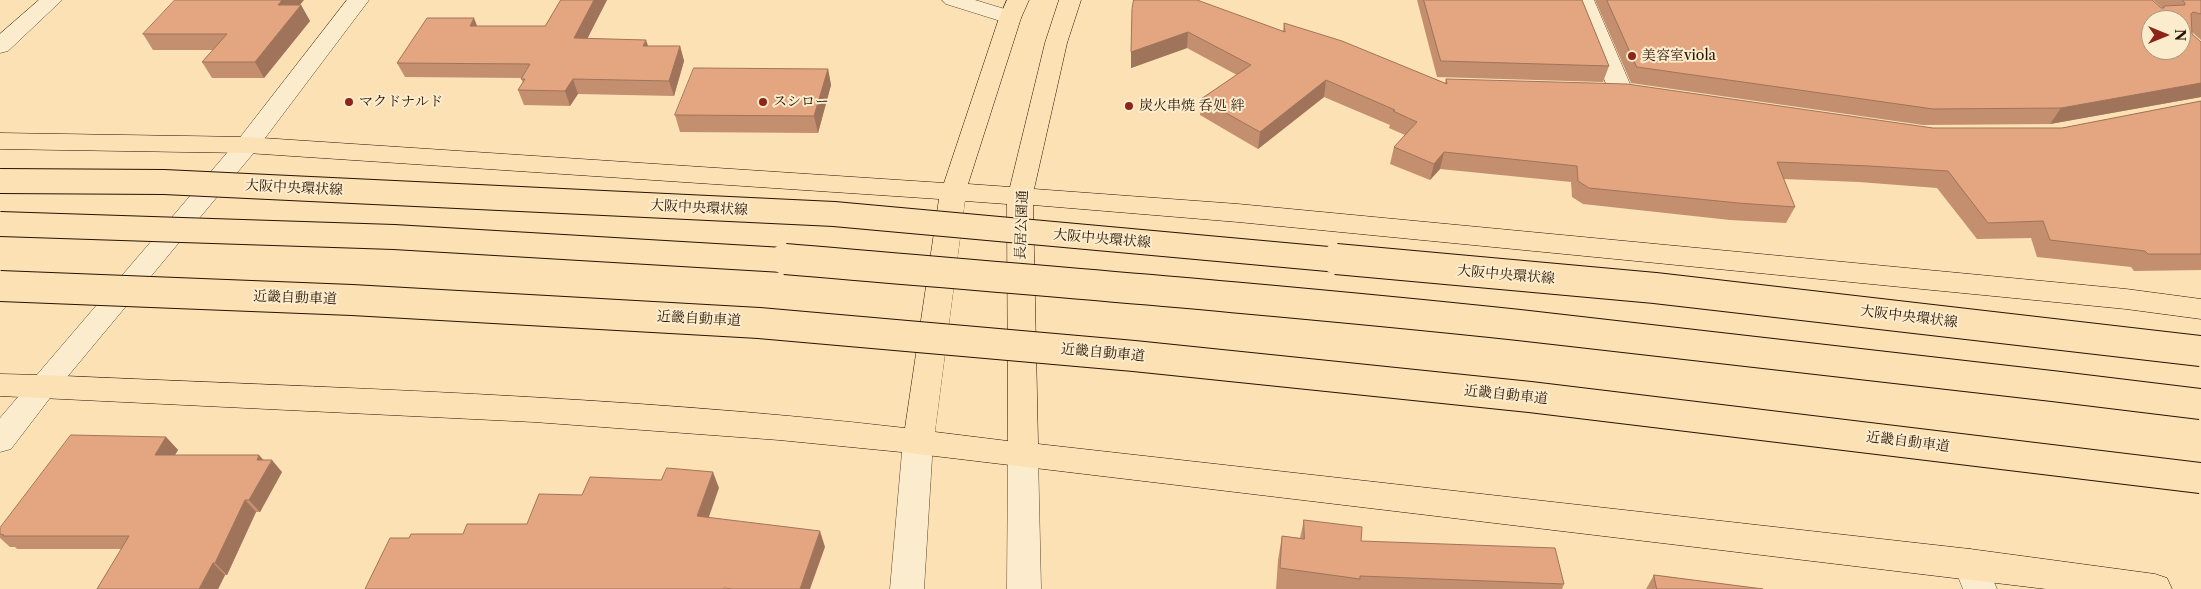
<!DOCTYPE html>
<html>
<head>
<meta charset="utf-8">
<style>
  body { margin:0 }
  #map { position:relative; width:2201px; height:589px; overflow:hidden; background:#fbe1b4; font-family:"Libre Caslon Text",serif }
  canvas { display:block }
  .north { position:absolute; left:2141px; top:10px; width:50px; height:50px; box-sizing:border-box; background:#fcecce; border:1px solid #a7957c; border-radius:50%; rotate:90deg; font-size:14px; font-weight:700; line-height:20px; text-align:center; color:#281200 }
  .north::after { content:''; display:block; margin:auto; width:18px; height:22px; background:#8f2418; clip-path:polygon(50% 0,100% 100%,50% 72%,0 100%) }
</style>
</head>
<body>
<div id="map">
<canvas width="2201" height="589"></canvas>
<div class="north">N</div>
</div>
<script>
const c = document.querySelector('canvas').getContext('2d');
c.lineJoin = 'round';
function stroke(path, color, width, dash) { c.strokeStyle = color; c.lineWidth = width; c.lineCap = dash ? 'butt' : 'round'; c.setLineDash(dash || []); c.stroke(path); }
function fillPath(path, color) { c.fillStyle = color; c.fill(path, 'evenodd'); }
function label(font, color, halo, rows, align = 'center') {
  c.font = font + ' "Libre Caslon Text","Noto Serif JP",serif'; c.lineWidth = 4; c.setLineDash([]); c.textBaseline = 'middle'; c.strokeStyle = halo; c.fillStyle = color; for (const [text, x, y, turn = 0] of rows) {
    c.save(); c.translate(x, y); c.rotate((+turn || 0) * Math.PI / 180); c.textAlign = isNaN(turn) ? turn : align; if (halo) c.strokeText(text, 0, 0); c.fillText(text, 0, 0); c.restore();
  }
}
const minor = new Path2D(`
  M39 0H62L8 51 0 53V34Z
  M347 0H369L256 150 53 394 11 449 0 452V418L238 140Z
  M942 0H975L1018 13 1021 18 1018 23 1010 24 946 4Z
  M1572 0H1594L1633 91 1629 96 1621 98 1613 96 1609 91Z
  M918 429 929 432 933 441 924 589H890L903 441 907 432Z
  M1023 442 1034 446 1038 455 1041 589H1007L1008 455 1012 446Z
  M1970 549 1982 554 1997 589H1963L1953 564 1958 554Z`);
const major = new Path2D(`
  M1007 0H1029L1021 18 968 184 1010 187 1045 43 1059 0H1081L1067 43 1034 189 1238 204 2126 289 2201 299V319L2126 309 1238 222 1033 205 1038 444 1970 549 2155 574 2167 578 2172 589H2046L901 452 779 440 534 422 0 396V374L43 375C330 388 619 395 905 428L939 199 247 153 0 149V133L247 137 944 183 999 18ZM965 201 1007 204 1008 441 935 432Z`);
const majorBridgeFar1 = new Path2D(`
  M0 181 164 182 834 214 1350 261`);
const majorBridge = new Path2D(`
  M1336 259 1655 288 2201 351`);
const highwayBridgeFar1 = new Path2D(`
  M0 224 394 237 800 261`);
const highwayBridge = new Path2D(`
  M785 259C1030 280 1275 299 1519 325 1747 350 1974 376 2201 404
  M0 286 352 300 759 323 1134 356 1530 397 2201 478`);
const wall = new Path2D(`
  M561 0H607L587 39 648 46H680L684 61 674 96 578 94 570 106 524 105 518 90 523 83 521 78 405 77 397 63 477 26H545Z
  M1417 0H1582L1609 66 1603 82 1437 77Z
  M1595 0H2152L2161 8H2162L2153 0H2201V40L2192 32V34L2201 42V97L2050 124 1923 125 1631 83Z
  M299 5H301L310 21 264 78H212L202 62 213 50H153L143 34Z
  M1132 9 1283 31 1284 23 1445 83 1446 79 1933 128H2062L2201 101V270L2134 271 2131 267 2037 257 2031 238 1977 239 1937 188 1859 182 1784 179 1795 207 1786 223 1730 220 1583 204 1572 197 1571 182 1440 169 1430 180 1390 164 1394 147 1405 135 1389 128 1390 125 1324 97 1258 149 1200 115 1201 99 1237 75 1187 48 1131 68Z
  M828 69 831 85 818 133 680 132 675 115Z
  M166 437 178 450 175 455 263 460 282 472 260 512H256L227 575H225L218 589H97L122 549H17L15 547H10L0 538V528Z
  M1304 520 1361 541 1564 584 1562 589H1276L1278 560 1282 536 1300 538Z
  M1654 575 1763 589H1646Z`);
const shadedWall = new Path2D(`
  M282 0H304L287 21 278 5Z
  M594 0H607L580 53 574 38Z
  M301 5 310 21 264 78 255 62Z
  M474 18 480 33 470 26Z
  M1188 32 1187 48 1131 68V52Z
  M646 40 651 54 643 46Z
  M680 46 684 61 674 96 669 81Z
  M828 69 831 85 818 133 814 116Z
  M573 79 578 94 570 106 565 91Z
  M1326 80 1324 97 1258 149 1260 132Z
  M2201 83V97L2050 124 2061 108Z
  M1444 152 1440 169 1430 180 1434 164Z
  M166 437 178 450 167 468 155 455Z
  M259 455 269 466 272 460 282 472 260 512 249 500 257 460Z
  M713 472 719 488 704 531 697 516Z
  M245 500 256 512 227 575 215 563Z
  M820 531 825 547 810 589H800Z
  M213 563 225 575 218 589H199Z`);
const building = new Path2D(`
  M175 0H282L278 5H301L255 62H202L227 34H143Z
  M561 0H594L574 38 646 40 643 46H680L669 81 573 79 565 91 518 90 525 79H521L530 64 397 63 427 18H474L470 26H545Z
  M1134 0H1197L1285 32 1284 23 1342 41 1447 84 1446 79 1627 84 1933 128H2062L2201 101V254H2148L2145 251 2050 240 2043 221 1988 223 1948 171 1869 166 1777 162 1795 207 1738 203 1589 188 1578 181 1577 166 1444 152 1434 164 1394 147 1417 122 1393 111 1395 110 1326 80 1260 132 1201 99 1251 65 1188 32 1131 52 1132 9Z
  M1424 0H1582L1609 66 1441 61Z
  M1607 0H2152L2161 8H2164V6L2185 5V3L2182 0H2201V14L2193 12 2191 14 2192 34 2201 42V83L2061 108 1933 109 1637 67ZM2151 20H2181V50H2151Z
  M694 68 828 69 814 116 675 115Z
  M71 435 166 437 155 455H259L257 460H272L249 500H245L215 563H213L199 589H97L129 536H3L4 535 0 534V528Z
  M667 468 713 472 697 516 820 531 800 589H733L724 588V589H365L390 538H409L411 534H463L467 524H527L539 494 582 495 590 477 661 480Z
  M1304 520 1362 527 1361 541 1555 548 1564 584 1360 576V579L1280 568 1282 536 1304 539Z
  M1654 575 1763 589H1657Z`);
const markers = [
  [1632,56,5,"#8f2418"],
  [349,102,5,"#8f2418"],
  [763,102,5,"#8f2418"],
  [1129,106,5,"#8f2418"]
];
const poiNames = [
  ["美容室viola",1642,56],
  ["マクドナルド",359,102],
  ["スシロー",773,102],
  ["炭火串焼 呑処 絆",1139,106]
];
const streetNames = [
  ["大阪中央環状線",294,188,3],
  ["大阪中央環状線",699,208,3],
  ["長居公園通",1022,225,-88],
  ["大阪中央環状線",1102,239,5],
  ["大阪中央環状線",1506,275,5],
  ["近畿自動車道",295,298,2],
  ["大阪中央環状線",1909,317,7],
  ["近畿自動車道",699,319,3],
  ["近畿自動車道",1103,353,5],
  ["近畿自動車道",1506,395,6],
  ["近畿自動車道",1908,442,7]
];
stroke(minor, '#5d462d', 1);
stroke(major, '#281200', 1);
fillPath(minor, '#fcecce');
fillPath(major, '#fbe1b4');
stroke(majorBridgeFar1, '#281200', 26, []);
stroke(majorBridge, '#281200', 32, []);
stroke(highwayBridgeFar1, '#281200', 26, []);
stroke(highwayBridge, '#281200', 32, []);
stroke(majorBridgeFar1, '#fbe1b4', 24);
stroke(majorBridge, '#fbe1b4', 30);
stroke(highwayBridgeFar1, '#fbe1b4', 24);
stroke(highwayBridge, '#fbe1b4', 30);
fillPath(wall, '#c48f6e');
fillPath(shadedWall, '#a0745a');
fillPath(building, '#e4a680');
stroke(building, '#a0745a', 1);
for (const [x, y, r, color] of markers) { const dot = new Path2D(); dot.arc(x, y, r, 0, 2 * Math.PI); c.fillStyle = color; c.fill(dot); stroke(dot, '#fcecce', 2); }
label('14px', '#281200', '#fcecce', poiNames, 'left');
label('14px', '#281200', '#fcecce', streetNames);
</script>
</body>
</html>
